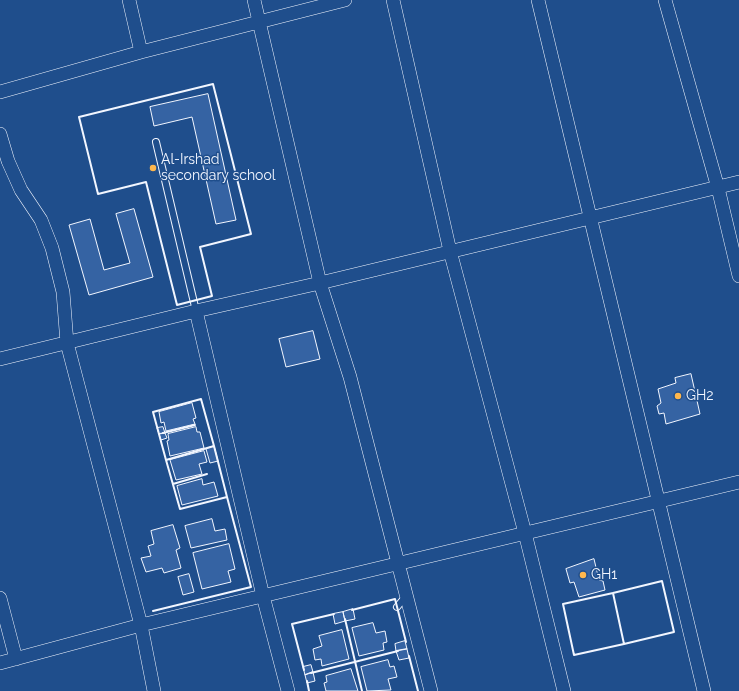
<!DOCTYPE html>
<html>
<head>
<meta charset="utf-8">
<style>
  body { margin:0 }
  canvas { display:block; background:#1f4e8c }
</style>
</head>
<body>
<canvas width="739" height="691"></canvas>
<script>
const c = document.querySelector('canvas').getContext('2d');
c.lineJoin = 'round';
function fillPath(path, color) { c.fillStyle = color; c.fill(path, 'evenodd'); }
function stroke(path, color, width, dash) { c.strokeStyle = color; c.lineWidth = width; c.lineCap = dash ? 'butt' : 'round'; c.setLineDash(dash || []); c.stroke(path); }
function label(font, color, halo, rows, align = 'center') {
  c.font = font + ' Raleway,sans-serif'; c.lineWidth = 3; c.setLineDash([]); c.textBaseline = 'middle'; c.strokeStyle = halo; c.fillStyle = color; for (const [text, x, y, turn = 0] of rows) {
    c.save(); c.translate(x, y); c.rotate((+turn || 0) * Math.PI / 180); c.textAlign = isNaN(turn) ? turn : align; if (halo) c.strokeText(text, 0, 0); c.fillText(text, 0, 0); c.restore();
  }
}
const building = new Path2D(`
  M208 94 236 220 216 224 192 117 154 126 150 107Z
  M134 209 153 277 89 295 69 225 90 219 104 270 130 263 116 214Z
  M313 331 320 359 286 367 279 339Z
  M691 374 700 414 666 424 664 413 659 414 657 406 661 403 658 389 676 383 675 378Z
  M192 403 196 418 193 419 195 424 166 431 164 422 161 423 159 412Z
  M163 427 165 433 159 434 157 428Z
  M196 427 197 432H200L204 448 170 456 167 441 169 440 168 434Z
  M165 433 167 438 161 440 159 434Z
  M214 446 218 461 210 463 206 449Z
  M204 451 207 462 199 464 202 474 176 480 170 460Z
  M202 479 203 485 214 482 218 496 182 505 177 486Z
  M212 519 215 531 225 529 227 540 191 548 185 526Z
  M173 525 180 548 176 550 181 568 164 573 162 568 146 572 141 558 151 556 148 546 154 544 151 531Z
  M229 544 235 569 228 571 231 582 202 589 193 553Z
  M594 559 599 580 603 581 605 590 579 597 574 582 570 583 566 569Z
  M189 574 194 592 183 595 178 577Z
  M353 609 355 619 345 621 343 612Z
  M343 612 345 621 335 624 333 614Z
  M373 623 376 633 385 631 387 642 383 643 384 650 359 656 352 628Z
  M342 630 349 659 322 666 321 659 315 660 313 649 322 646 319 636Z
  M405 641 407 649 396 651 395 644Z
  M407 649 409 658 399 660 396 651Z
  M388 660 390 667 394 666 397 677 388 679 391 690 367 691 361 667Z
  M311 665 313 672 305 675 303 667Z
  M351 669 358 691H326L324 683 327 682 326 676Z
  M313 672 315 681 307 683 305 675Z`);
const lane = new Path2D(`
  M156 142 196 311
  M397 607 406 596`);
const street = new Path2D(`
  M129 0 141 52
  M254 0 320 283 350 377 431 691
  M393 0 450 251 525 533 564 691
  M538 0 704 691
  M665 0 718 188 739 276
  M0 92 141 52 345 0
  M0 134 8 161 21 190 41 220 52 248 63 292 67 343 141 625 154 691
  M196 311 263 596 288 691
  M0 359 196 311 320 283 739 182
  M0 598 16 659
  M0 663 141 625 739 482`);
const wall = new Path2D(`
  M213 84 251 234 200 247 212 296 177 305 146 182 98 194 79 117Z
  M201 399 214 446 166 460 153 412Z
  M163 433 195 425
  M214 446 227 497 180 509 166 460Z
  M173 484 207 474
  M662 581 674 632 624 644 613 593Z
  M613 593 624 644 574 655 563 604Z
  M352 610 395 599 406 642
  M153 611 251 587 227 497
  M345 619 362 691
  M409 656 418 691
  M304 670 292 624 334 614
  M311 673 398 651
  M307 681 309 691`);
const markers = [
  [153,168,4,"#ffb74d"],
  [678,396,4,"#ffb74d"],
  [583,575,4,"#ffb74d"]
];
const poiNames = [
  ["Al-Irshad",161,160],
  ["secondary school",161,176],
  ["GH2",686,396],
  ["GH1",591,575]
];
fillPath(building, '#3563a3');
stroke(building, '#f2f6ff', 1);
stroke(lane, '#f2f6ff', 8);
stroke(street, '#f2f6ff', 14);
stroke(lane, '#1f4e8c', 6);
stroke(street, '#1f4e8c', 13);
stroke(wall, '#f2f6ff', 2);
for (const [x, y, r, color] of markers) { const dot = new Path2D(); dot.arc(x, y, r, 0, 2 * Math.PI); c.fillStyle = color; c.fill(dot); stroke(dot, '#1f4e8c', 1.5); }
label('14px', '#f2f6ff', '#1f4e8c', poiNames, 'left');
</script>
</body>
</html>
